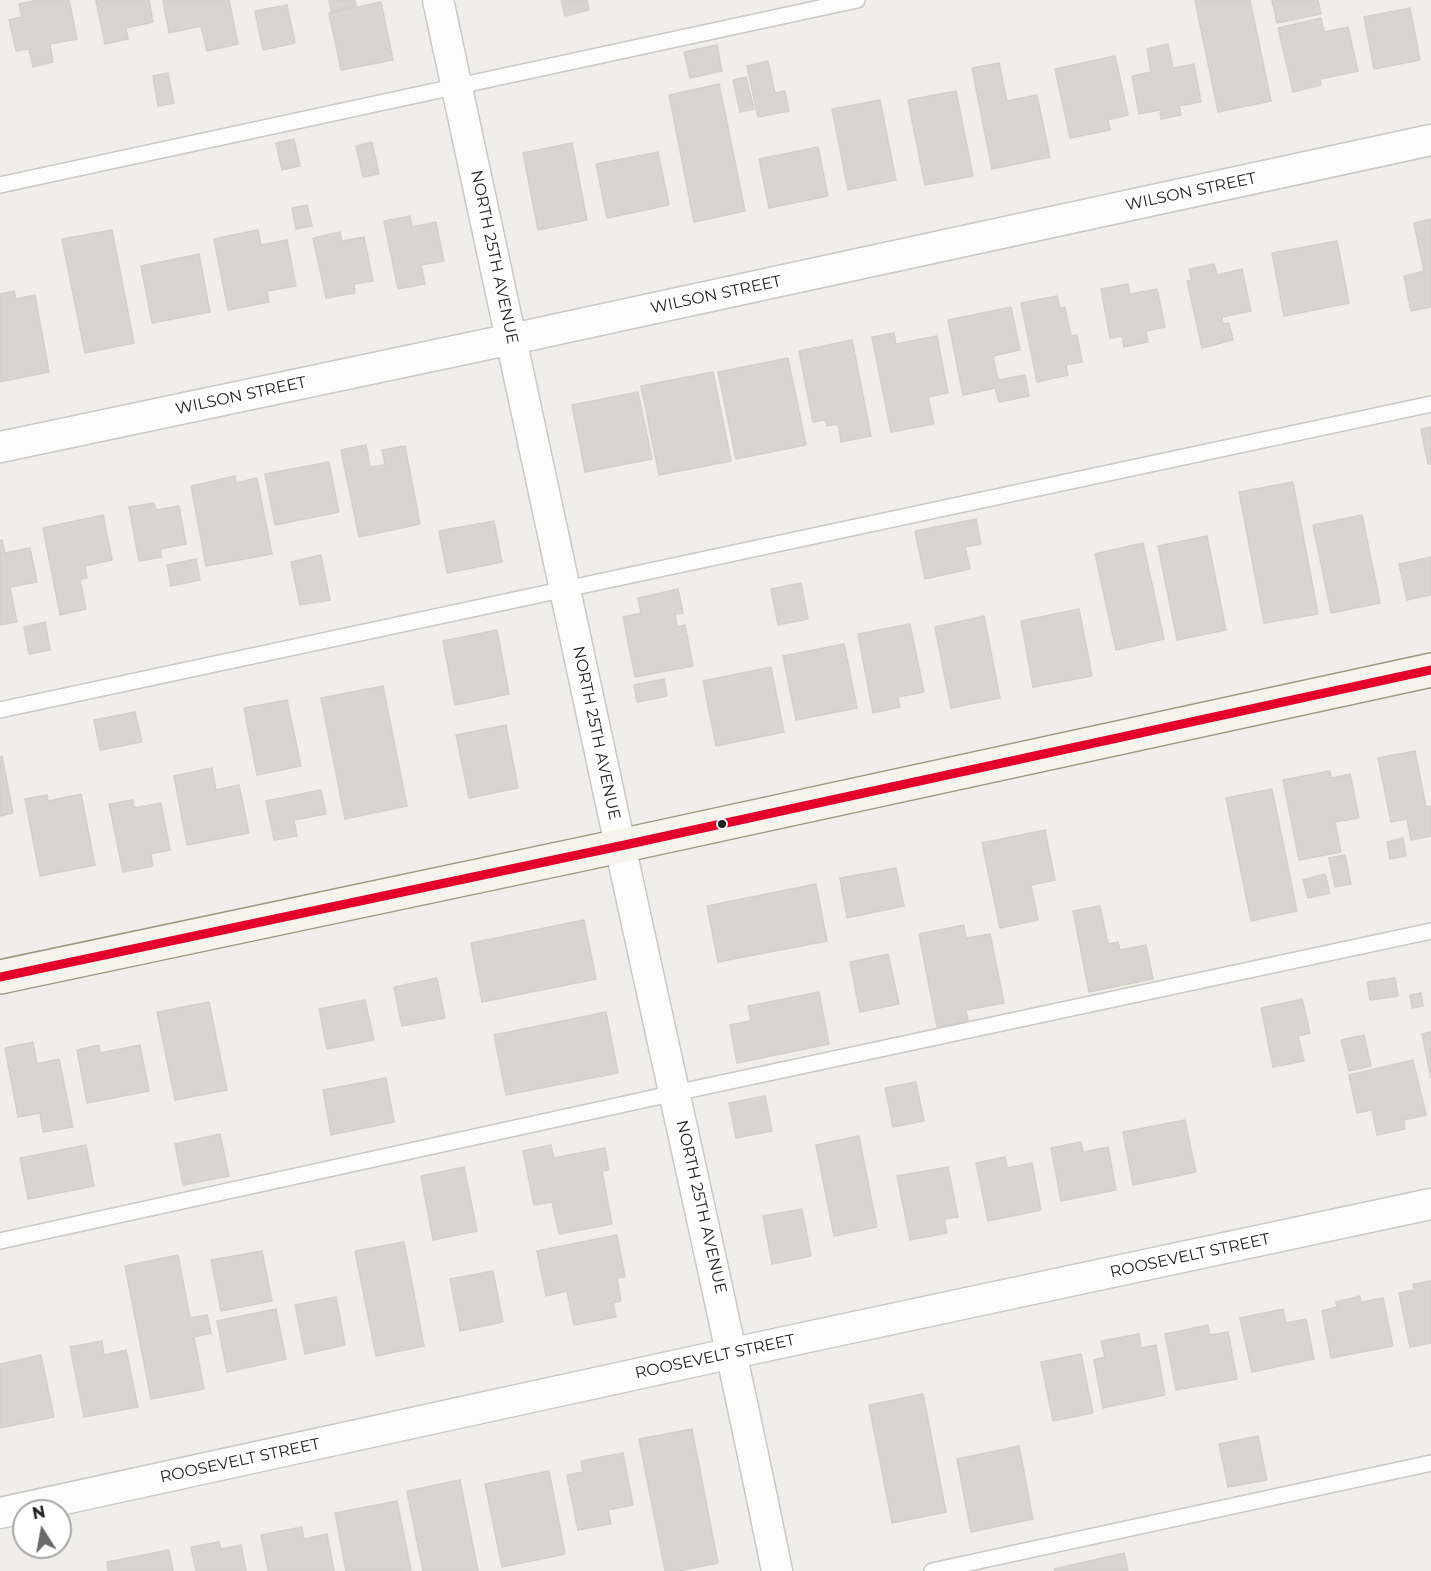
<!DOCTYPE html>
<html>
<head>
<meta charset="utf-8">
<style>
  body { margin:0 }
  #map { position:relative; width:1431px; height:1571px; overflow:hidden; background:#f0eeeb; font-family:Montserrat,sans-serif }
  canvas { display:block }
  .north { position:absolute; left:12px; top:1499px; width:60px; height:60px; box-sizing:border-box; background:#fff; border:2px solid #a7a7a7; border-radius:50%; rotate:349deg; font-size:16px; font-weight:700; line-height:24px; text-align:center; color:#222 }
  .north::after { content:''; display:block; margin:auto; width:21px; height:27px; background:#6a6968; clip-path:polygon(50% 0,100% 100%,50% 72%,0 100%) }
</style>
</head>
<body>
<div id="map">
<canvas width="1431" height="1571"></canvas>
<div class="north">N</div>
</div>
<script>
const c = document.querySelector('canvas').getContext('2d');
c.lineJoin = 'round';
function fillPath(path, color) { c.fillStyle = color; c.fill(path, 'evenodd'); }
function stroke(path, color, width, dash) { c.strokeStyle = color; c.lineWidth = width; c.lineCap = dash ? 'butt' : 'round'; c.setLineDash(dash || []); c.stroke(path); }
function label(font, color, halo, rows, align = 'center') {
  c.font = font + ' Montserrat,sans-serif'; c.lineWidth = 4.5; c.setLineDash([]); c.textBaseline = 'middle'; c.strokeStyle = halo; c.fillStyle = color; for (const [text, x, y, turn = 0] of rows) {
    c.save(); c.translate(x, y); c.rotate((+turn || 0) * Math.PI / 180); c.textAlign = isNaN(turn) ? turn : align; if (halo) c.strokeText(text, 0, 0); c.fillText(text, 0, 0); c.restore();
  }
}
const building = new Path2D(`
  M38 0H69L77 39 50 44 53 62 33 67 29 49 16 51 9 20 22 17 19 4Z
  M96 0H149L153 22 126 28 128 39 105 44Z
  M169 0H229L238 44 207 51 201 26 169 33 163 1Z
  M329 0H355L356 6 331 11Z
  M561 0H587L589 10 565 16Z
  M1195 0H1250L1271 101 1218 112Z
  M1272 0H1318L1321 14 1277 23Z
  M381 2 393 60 341 70 329 13Z
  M287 5 295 43 263 50 255 11Z
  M1410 8 1420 60 1374 69 1364 17Z
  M1321 18 1324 32 1348 27 1358 71 1320 79 1321 85 1293 92 1278 28Z
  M1168 44 1173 68 1194 64 1201 102 1179 106 1181 115 1161 119 1160 110 1139 114 1132 76 1151 72 1147 49Z
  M717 45 722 71 690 78 684 52Z
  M1115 56 1128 115 1108 120 1110 130 1070 138 1055 69Z
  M768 61 775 93 785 91 789 111 758 117 747 66Z
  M999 63 1007 101 1037 95 1050 157 992 169 972 68Z
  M168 73 174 103 158 106 153 76Z
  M746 77 754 109 740 112 733 80Z
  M719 84 745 211 694 222 669 95Z
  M956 91 973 176 925 185 908 100Z
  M880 100 896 180 848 190 832 109Z
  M294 139 300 166 282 170 276 143Z
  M372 142 379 174 363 177 356 146Z
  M572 143 587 220 538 230 523 153Z
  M818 147 828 196 769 208 759 159Z
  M658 152 669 205 607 218 596 164Z
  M307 205 312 226 296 229 292 208Z
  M410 216 412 227 436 222 444 261 421 265 425 284 398 289 384 221Z
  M1431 219V307L1411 311 1404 276 1424 271 1414 223Z
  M112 230 134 343 85 353 62 239Z
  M258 230 261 245 287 240 296 286 267 291 269 302 228 310 214 239Z
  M340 232 342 241 364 237 373 281 354 284 355 293 326 298 313 238Z
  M1337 241 1349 303 1284 316 1272 253Z
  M199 254 210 312 152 323 141 266Z
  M1214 264 1217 275 1242 269 1251 311 1222 317 1223 324 1229 323 1233 340 1202 348 1187 281 1192 280 1189 269Z
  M1128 284 1130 294 1157 289 1165 327 1146 331 1148 342 1124 347 1122 336 1110 338 1101 289Z
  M14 291 16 299 35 295 49 372 0 382V294Z
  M1057 296 1060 308 1065 307 1071 336 1077 335 1082 362 1066 365 1068 375 1037 382 1021 303Z
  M1011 307 1020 350 993 356 998 380 1025 375 1029 396 999 402 995 388 963 395 948 320Z
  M894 333 896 344 937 336 948 393 928 397 934 424 891 432 872 337Z
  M852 340 871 436 841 442 838 424 827 426 826 420 813 422 799 351Z
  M788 358 806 445 736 459 718 372Z
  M713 372 731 461 659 475 641 386Z
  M638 392 652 459 585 472 572 405Z
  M1431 427V464H1428L1421 429Z
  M366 445 370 467 385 465 382 450 405 446 420 524 359 537 341 450Z
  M329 462 339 512 275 525 265 474Z
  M235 476 236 483 257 478 272 554 206 566 191 486Z
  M1293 482 1318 614 1264 623 1239 492Z
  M154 503 156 510 179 506 186 544 160 549 162 557 139 561 129 507Z
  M103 515 112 560 85 566 87 578 80 579 86 609 60 615 43 528Z
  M1362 515 1380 603 1331 613 1313 525Z
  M976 519 981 544 965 547 970 569 925 579 915 531Z
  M494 521 502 562 447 573 439 531Z
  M1207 536 1226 630 1177 640 1158 546Z
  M0 540H2L5 553 30 548 37 582 10 587 17 622 0 625Z
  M1143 543 1164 639 1116 650 1095 554Z
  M321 555 330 600 300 605 291 562Z
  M1431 557V595L1407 600 1399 564Z
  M196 559 200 580 171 586 167 565Z
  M801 583 808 619 778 625 771 589Z
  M678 589 683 613 675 614 677 627 685 625 693 666 635 677 623 617 641 613 638 598Z
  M1079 609 1092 676 1033 687 1021 621Z
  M984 616 1000 698 951 708 935 627Z
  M45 622 50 650 29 654 24 627Z
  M910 624 924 692 898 697 900 707 873 713 858 634Z
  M497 630 509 694 455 705 443 641Z
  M844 644 857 708 796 720 783 656Z
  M771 667 784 732 716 746 703 681Z
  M664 679 667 696 637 702 634 685Z
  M383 686 407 806 345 819 321 698Z
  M287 700 301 766 257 775 244 708Z
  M135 712 142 742 100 750 94 720Z
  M506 725 518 788 469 798 456 735Z
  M1415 751 1426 807 1431 806V836L1411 840 1407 819 1391 822 1378 758Z
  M2 756 13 813 0 816V757Z
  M212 768 216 790 239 785 249 833 187 845 174 776Z
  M1330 771 1331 778 1350 774 1359 818 1335 822 1341 852 1299 860 1283 780Z
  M1272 789 1297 911 1251 921 1226 798Z
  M321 790 326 814 294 820 297 836 274 840 266 801Z
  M81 794 95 865 40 876 25 799 47 795 48 801Z
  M133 800 134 808 161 803 170 850 151 854 153 866 123 872 109 804Z
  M1045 830 1055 880 1031 885 1038 920 1000 928 982 843Z
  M1403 838 1406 856 1390 859 1387 842Z
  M1345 855 1351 884 1335 887 1329 858Z
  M896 868 904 906 847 918 840 878Z
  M1325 874 1330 893 1308 898 1303 880Z
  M816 884 827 941 718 962 707 906Z
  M1100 906 1108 944 1118 942 1120 950 1146 945 1153 979 1089 992 1073 911Z
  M584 920 596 979 482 1002 471 943Z
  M964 925 966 938 990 934 1004 1003 966 1010 968 1021 937 1027 919 934Z
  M888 954 899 1004 860 1012 850 962Z
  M437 978 445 1018 402 1026 394 987Z
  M1395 978 1398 996 1370 1000 1367 982Z
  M819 992 829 1044 737 1063 730 1025 751 1021 748 1006Z
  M1421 993 1423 1006 1412 1008 1410 995Z
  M1302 999 1310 1033 1298 1036 1304 1061 1273 1067 1261 1008Z
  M365 1000 374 1040 327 1049 319 1009Z
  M209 1002 227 1090 175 1100 157 1012Z
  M606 1012 618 1073 506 1095 494 1035Z
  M1431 1032V1078L1422 1034Z
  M1364 1035 1371 1066 1349 1071 1341 1040Z
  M33 1042 37 1064 59 1059 73 1127 43 1132 40 1113 18 1117 5 1048Z
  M99 1045 100 1053 140 1045 149 1091 87 1103 77 1050Z
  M1413 1060 1426 1115 1404 1120 1405 1129 1377 1135 1372 1110 1357 1113 1349 1075Z
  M386 1078 394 1122 331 1135 323 1090Z
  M916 1082 924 1121 893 1127 885 1088Z
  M765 1096 772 1131 736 1138 729 1103Z
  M1185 1120 1196 1172 1133 1185 1123 1132Z
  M220 1134 229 1176 183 1185 175 1144Z
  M859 1136 877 1227 834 1236 816 1145Z
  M1081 1142 1083 1152 1108 1147 1116 1190 1061 1201 1051 1148Z
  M86 1145 94 1186 28 1199 20 1158Z
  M551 1145 554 1158 605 1148 609 1170 602 1171 612 1224 559 1234 552 1202 534 1205 523 1151Z
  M1005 1157 1007 1168 1032 1163 1041 1210 988 1221 976 1163Z
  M464 1167 477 1231 433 1240 421 1176Z
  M948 1167 958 1217 944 1219 947 1233 910 1240 897 1176Z
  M802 1209 811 1256 772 1264 763 1216Z
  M617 1235 625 1277 617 1278 621 1301 613 1303 616 1317 574 1325 567 1291 546 1296 537 1251Z
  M404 1242 424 1346 376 1356 355 1251Z
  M262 1251 272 1301 221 1311 211 1260Z
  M178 1255 190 1318 207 1315 211 1333 194 1337 204 1389 151 1399 125 1266Z
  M493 1271 503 1322 460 1331 450 1279Z
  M1431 1281V1343L1410 1347 1399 1293 1414 1290 1413 1284Z
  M1360 1296 1361 1302 1383 1298 1393 1346 1331 1358 1322 1311 1337 1307 1336 1302Z
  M336 1297 345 1345 305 1354 295 1305Z
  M276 1309 286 1359 227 1372 217 1321Z
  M1283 1309 1286 1323 1306 1319 1314 1359 1252 1372 1240 1318Z
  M1208 1325 1210 1335 1228 1332 1237 1379 1176 1390 1165 1334Z
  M1139 1334 1141 1348 1156 1345 1165 1395 1103 1408 1094 1360 1105 1357 1101 1341Z
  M102 1341 104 1355 126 1350 138 1407 84 1417 70 1347Z
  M1081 1354 1093 1413 1053 1421 1041 1362Z
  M41 1355 54 1417 0 1428V1364Z
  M923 1394 946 1512 892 1523 869 1405Z
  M692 1429 718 1563 679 1571H665L639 1439Z
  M1258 1436 1267 1480 1228 1487 1219 1444Z
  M1019 1446 1033 1519 971 1532 957 1459Z
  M623 1453 633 1505 608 1510 611 1524 578 1530 567 1475 583 1472 581 1461Z
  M549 1471 565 1554 502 1567 485 1484Z
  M460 1480 478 1571H423L407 1491Z
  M397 1501 411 1570 346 1571 335 1513Z
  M302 1527 304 1539 327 1534 334 1571H268L261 1535Z
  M219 1542 221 1549 241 1545 246 1571H196L191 1547Z
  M169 1550 173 1571H108L107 1562Z
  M1124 1553 1128 1571H1055L1054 1569Z`);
const lane = new Path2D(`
  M0 185 857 0
  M0 710 1431 404
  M0 1241 675 1093 1431 931
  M932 1571 1431 1463`);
const street = new Path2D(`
  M438 0C499 281 559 563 620 845 672 1087 728 1328 777 1571
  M0 447 512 339 1431 140
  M0 1513 733 1353 1431 1204`);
const secondary = new Path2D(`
  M0 977 620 846 1431 670`);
const bus1 = new Path2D(`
  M0 977 620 846 1431 670`);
const markers = [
  [722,824,5,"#222"]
];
const streetNames = [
  ["WILSON STREET",1191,192,-12],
  ["NORTH 25TH AVENUE",494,257,78],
  ["WILSON STREET",716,295,-12],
  ["WILSON STREET",241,396,-12],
  ["NORTH 25TH AVENUE",596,733,78],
  ["NORTH 25TH AVENUE",701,1207,77],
  ["ROOSEVELT STREET",1190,1256,-12],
  ["ROOSEVELT STREET",715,1357,-12],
  ["ROOSEVELT STREET",240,1461,-12]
];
fillPath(building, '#d7d4d2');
stroke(building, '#d3d0cc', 1.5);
stroke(lane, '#c9c8c7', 18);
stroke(street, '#c9c8c7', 33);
stroke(secondary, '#999a82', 36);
stroke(lane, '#fdfcfc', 15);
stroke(street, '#fdfcfc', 30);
stroke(secondary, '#f4f4ed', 33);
stroke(bus1, '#e4002b', 9);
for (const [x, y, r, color] of markers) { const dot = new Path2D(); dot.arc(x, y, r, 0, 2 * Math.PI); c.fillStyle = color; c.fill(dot); stroke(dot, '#fff', 2); }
label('16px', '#222', '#fff', streetNames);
</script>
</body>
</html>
